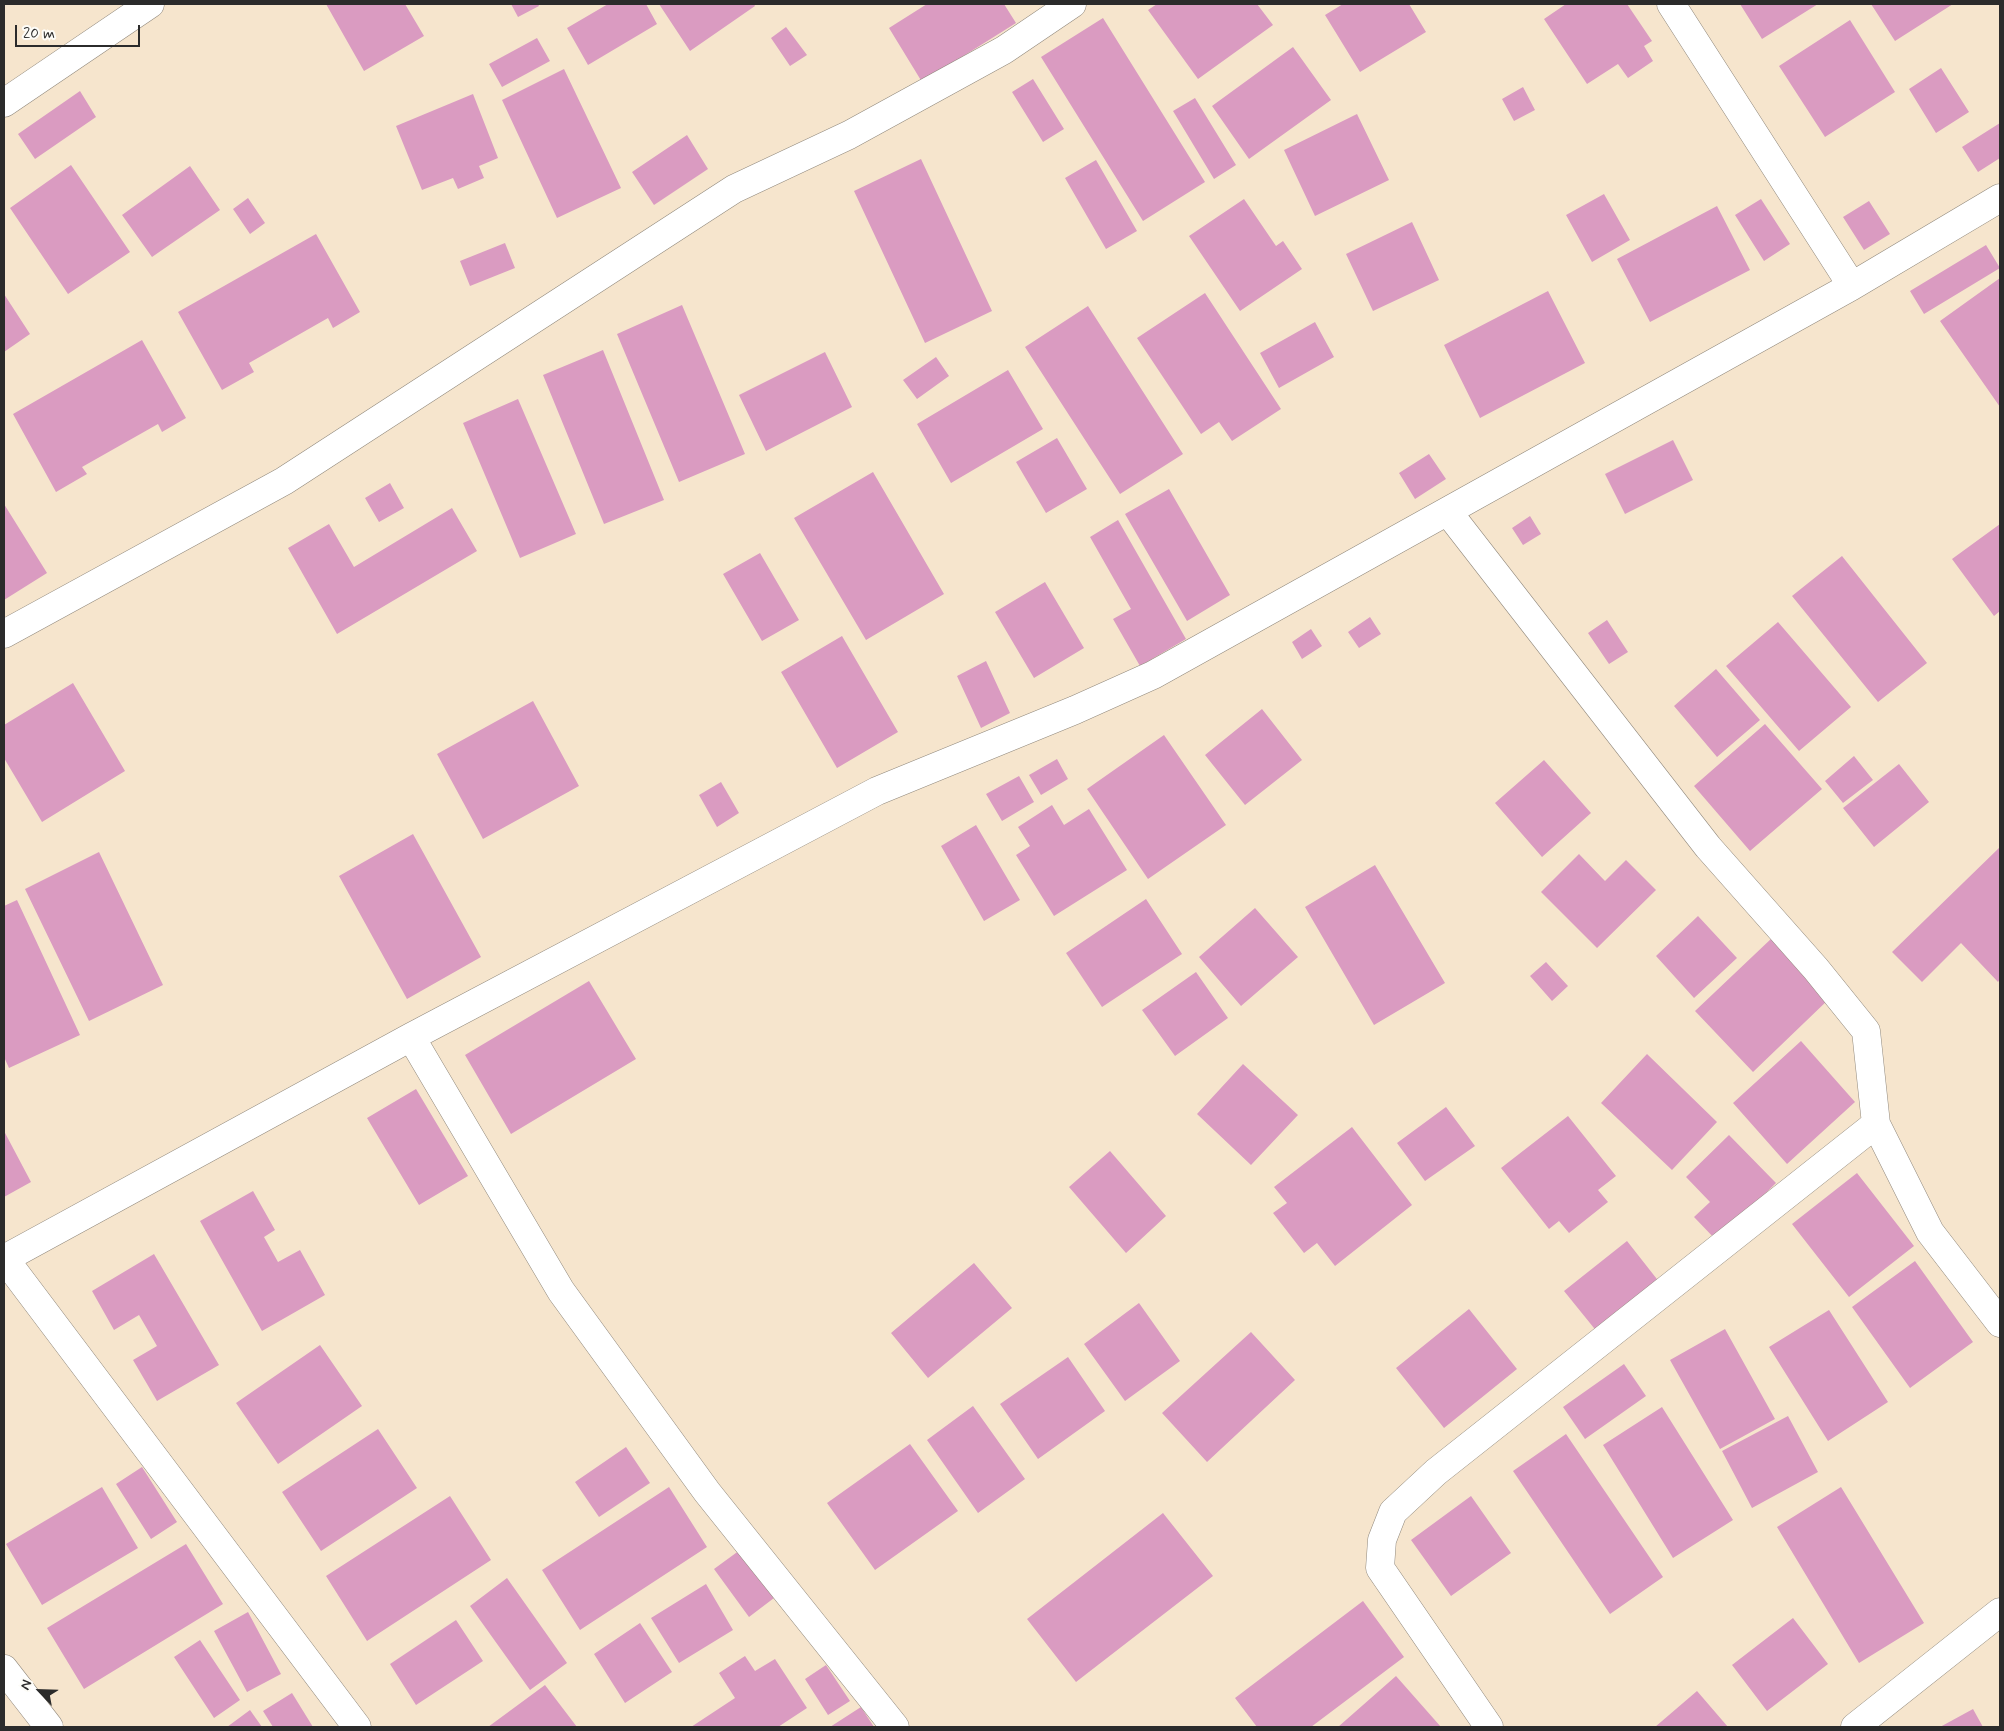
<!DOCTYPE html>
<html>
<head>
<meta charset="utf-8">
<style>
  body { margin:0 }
  #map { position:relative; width:2004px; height:1731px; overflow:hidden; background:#f6e5cd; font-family:Mynerve,sans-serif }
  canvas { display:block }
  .frame { position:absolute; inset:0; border:5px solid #2b2b2b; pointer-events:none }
  .north { position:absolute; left:15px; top:1666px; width:50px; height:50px; -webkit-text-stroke:4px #fdfcf7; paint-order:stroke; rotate:294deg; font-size:14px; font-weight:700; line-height:20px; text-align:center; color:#2b2b2b }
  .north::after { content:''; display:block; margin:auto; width:18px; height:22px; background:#2b2b2b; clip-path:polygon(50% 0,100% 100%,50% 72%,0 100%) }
  .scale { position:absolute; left:15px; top:25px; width:125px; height:22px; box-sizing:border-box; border:2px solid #2b2b2b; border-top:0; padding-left:6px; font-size:15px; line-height:18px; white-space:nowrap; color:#2b2b2b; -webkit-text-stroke:4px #fdfcf7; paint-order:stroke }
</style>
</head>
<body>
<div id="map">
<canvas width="2004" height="1731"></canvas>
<div class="frame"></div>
<div class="north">N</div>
<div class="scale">20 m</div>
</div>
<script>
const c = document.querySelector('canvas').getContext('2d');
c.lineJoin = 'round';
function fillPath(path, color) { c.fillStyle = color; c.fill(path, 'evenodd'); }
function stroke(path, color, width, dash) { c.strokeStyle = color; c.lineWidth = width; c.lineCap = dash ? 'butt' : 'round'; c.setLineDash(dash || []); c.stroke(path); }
const building = new Path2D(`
  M326 4H405L424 36 364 71Z
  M511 4H538L539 6 518 17Z
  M608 4H646L657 24 588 65 567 28Z
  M659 4H754L755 6 690 51Z
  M927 4H1004L1016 23 922 82 889 28Z
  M1157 4H1257L1273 25 1198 79 1148 10Z
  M1343 4H1409L1426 32 1360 72 1325 15Z
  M1566 4H1627L1652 41 1644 46 1653 61 1628 78 1618 64 1587 84 1544 19Z
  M1740 4H1818L1762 39Z
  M1871 4H1953L1895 41Z
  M1103 18 1205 182 1143 221 1041 57Z
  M1850 20 1895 92 1825 137 1779 66Z
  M786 27 807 55 790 66 771 38Z
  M537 38 550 61 502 87 489 64Z
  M1293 47 1331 100 1249 159 1212 106Z
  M1941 68 1969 112 1936 133 1909 89Z
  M564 69 621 188 557 218 502 100Z
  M1033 79 1064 129 1043 142 1012 92Z
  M1523 87 1535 110 1514 121 1502 99Z
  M80 91 96 117 35 159 18 134Z
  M473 94 498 158 479 166 484 178 458 189 453 178 422 190 396 126Z
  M1195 98 1236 165 1214 179 1173 111Z
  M1357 114 1389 180 1315 216 1284 150Z
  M2000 123V158L1978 172 1962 147Z
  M687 135 708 169 654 205 632 172Z
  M921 159 992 311 925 343 854 191Z
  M1096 160 1137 231 1106 249 1065 178Z
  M71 165 130 252 68 294 10 208Z
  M190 166 220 210 152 257 122 215Z
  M1604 194 1630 240 1592 262 1566 215Z
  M248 198 265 223 250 234 233 209Z
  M1244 199 1276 246 1283 241 1302 269 1240 311 1189 236Z
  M1761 199 1790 244 1764 261 1735 215Z
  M1869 201 1890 234 1864 250 1843 217Z
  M1717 206 1750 270 1650 322 1617 259Z
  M1412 222 1439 280 1373 311 1346 254Z
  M316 234 360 312 333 328 328 318 249 363 254 372 222 390 178 312Z
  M505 243 515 268 470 286 460 261Z
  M1986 245 2000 268 1924 314 1910 291Z
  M2000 278V407L1940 321Z
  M1548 291 1585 363 1480 418 1444 345Z
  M1205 293 1281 409 1232 441 1219 422 1201 434 1137 338Z
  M4 294 30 334 4 352Z
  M682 305 745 454 679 482 617 334Z
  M1088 306 1183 454 1120 494 1025 347Z
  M1315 322 1334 357 1279 388 1260 353Z
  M142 340 186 418 162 432 158 424 82 467 87 474 56 492 13 414Z
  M603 350 664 500 604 524 543 375Z
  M825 352 852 407 766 451 739 395Z
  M936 357 949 376 917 399 903 380Z
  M1008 370 1043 429 951 483 917 424Z
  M518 399 576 534 520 558 463 423Z
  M1057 438 1087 489 1046 513 1016 462Z
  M1673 440 1693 480 1625 514 1605 474Z
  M1429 454 1446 479 1415 499 1399 473Z
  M873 472 944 594 866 640 794 518Z
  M390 483 404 508 379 522 365 498Z
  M1169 489 1230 595 1187 621 1125 514Z
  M4 504 47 573 4 600Z
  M452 508 477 551 337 634 288 548 329 524 354 567Z
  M1530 516 1541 534 1523 545 1512 528Z
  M1118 520 1186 639 1140 666 1113 619 1131 609 1090 537Z
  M2000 524V611L1994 616 1952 559Z
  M760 553 799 620 762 641 723 574Z
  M1842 556 1927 663 1878 702 1792 596Z
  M1045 582 1084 648 1034 678 995 612Z
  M1370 617 1381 634 1359 648 1348 632Z
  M1607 620 1628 652 1609 664 1588 633Z
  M1778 622 1851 707 1799 751 1726 666Z
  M1311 629 1322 646 1302 659 1292 642Z
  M842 636 898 732 837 768 781 672Z
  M986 661 1010 713 981 728 957 676Z
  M1716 669 1760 720 1717 757 1674 706Z
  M73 683 125 771 42 822 4 758V725Z
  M533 701 579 786 483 839 437 754Z
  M1262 709 1302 760 1245 805 1205 755Z
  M1765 724 1822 789 1750 851 1694 786Z
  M1164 735 1226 825 1148 879 1087 789Z
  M1854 756 1873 780 1843 803 1825 781Z
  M1057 759 1068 779 1041 795 1029 775Z
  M1544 760 1591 813 1542 857 1495 803Z
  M1899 764 1929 802 1874 847 1843 808Z
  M1019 776 1034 802 1002 821 986 794Z
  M721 782 739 813 717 827 699 795Z
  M1052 805 1064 825 1089 809 1127 870 1054 916 1016 855 1030 846 1018 827Z
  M976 825 1020 900 984 921 941 846Z
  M413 834 481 957 407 999 339 876Z
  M2000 847V979L1998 982 1961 943 1922 982 1892 952Z
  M99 852 163 985 89 1021 25 889Z
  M1579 854 1605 881 1626 860 1656 890 1597 948 1541 892Z
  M1375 865 1445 983 1374 1025 1305 907Z
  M1146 899 1182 954 1102 1007 1066 953Z
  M17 900 80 1035 9 1068 4 1057V906Z
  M1255 908 1298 957 1241 1006 1199 957Z
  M1698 916 1737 958 1694 998 1656 956Z
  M1773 937 1830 998 1753 1072 1695 1011Z
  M1546 962 1568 986 1552 1001 1530 976Z
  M1196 972 1228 1018 1175 1056 1142 1010Z
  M589 981 636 1059 511 1134 465 1055Z
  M1801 1041 1855 1102 1787 1164 1733 1103Z
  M1647 1054 1717 1122 1672 1170 1601 1103Z
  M1243 1064 1298 1115 1251 1165 1197 1114Z
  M416 1089 468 1176 419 1205 367 1118Z
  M1446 1107 1475 1146 1425 1181 1397 1143Z
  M1568 1116 1616 1176 1598 1190 1608 1202 1569 1233 1559 1221 1549 1229 1501 1168Z
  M1352 1127 1412 1205 1335 1266 1317 1243 1304 1253 1273 1213 1287 1203 1274 1187Z
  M4 1131 31 1182 4 1197Z
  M1729 1135 1776 1183 1717 1241 1694 1217 1710 1202 1686 1177Z
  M1110 1151 1166 1216 1126 1253 1069 1187Z
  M1857 1173 1914 1246 1849 1297 1792 1224Z
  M253 1191 275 1230 264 1237 278 1262 300 1250 325 1295 262 1331 200 1221Z
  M1627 1241 1660 1283 1598 1333 1564 1291Z
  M154 1254 219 1365 157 1401 133 1360 157 1346 139 1315 114 1330 92 1291Z
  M1915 1261 1973 1342 1910 1388 1852 1307Z
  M974 1263 1012 1308 928 1378 891 1333Z
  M1139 1303 1180 1361 1125 1401 1084 1344Z
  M1469 1309 1517 1369 1444 1428 1396 1368Z
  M1829 1310 1888 1402 1828 1441 1769 1347Z
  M1725 1329 1775 1419 1720 1449 1670 1360Z
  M1251 1332 1295 1380 1207 1462 1162 1413Z
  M320 1345 362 1406 278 1464 236 1403Z
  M1068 1357 1105 1411 1038 1459 1000 1404Z
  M1624 1364 1646 1396 1585 1439 1563 1407Z
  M973 1406 1025 1479 978 1513 927 1440Z
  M1662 1407 1733 1520 1673 1558 1603 1445Z
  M1788 1416 1818 1472 1752 1508 1722 1451Z
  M378 1429 417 1488 321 1551 282 1492Z
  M1566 1434 1663 1577 1610 1614 1513 1471Z
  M910 1444 958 1511 875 1570 827 1503Z
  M626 1447 650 1483 599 1517 575 1482Z
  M142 1467 177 1522 151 1539 116 1484Z
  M102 1487 138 1548 42 1605 6 1544Z
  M669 1487 707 1547 580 1630 542 1570Z
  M1841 1487 1924 1623 1859 1663 1777 1527Z
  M450 1496 491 1560 367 1641 326 1576Z
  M1471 1496 1511 1553 1451 1596 1411 1540Z
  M1163 1513 1213 1576 1076 1682 1027 1619Z
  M186 1544 223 1604 84 1689 47 1628Z
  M740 1550 774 1598 749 1617 714 1569Z
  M507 1578 567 1663 530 1690 470 1606Z
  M706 1584 733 1630 679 1663 651 1618Z
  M1363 1601 1404 1657 1311 1727H1257L1235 1698Z
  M248 1612 281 1674 247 1692 214 1631Z
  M1793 1618 1828 1664 1767 1711 1732 1665Z
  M456 1620 483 1661 416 1705 390 1664Z
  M640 1623 672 1672 625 1703 594 1654Z
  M200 1640 240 1700 214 1718 174 1657Z
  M745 1656 755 1671 775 1659 807 1708 778 1727H691L735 1698 719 1673Z
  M826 1665 850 1701 828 1715 805 1679Z
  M1396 1676 1441 1727H1338Z
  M545 1685 577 1727H488Z
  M1697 1691 1728 1727H1655Z
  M292 1693 313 1727H273L263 1711Z
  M861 1707 874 1727H830Z
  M1973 1709 1983 1727H1940Z
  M250 1710 262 1727H227Z`);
const street = new Path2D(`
  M1671 4 1852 286
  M4 103 150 4
  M1448 512 1708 847 1816 969 1866 1031 1876 1124 1930 1232 2000 1323
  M4 634 284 481 734 189 849 135 1004 50 1072 4
  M411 1037 561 1291 707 1492 895 1727
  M4 1258 357 1727
  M4 1259 411 1037 877 791 1075 710 1153 675 1852 286 2000 198
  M4 1669 49 1727
  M1489 1727 1380 1568 1382 1540 1393 1512 1436 1472 1876 1124
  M1855 1727 2000 1612`);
fillPath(building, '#da9bc1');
stroke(street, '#90887c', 29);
stroke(street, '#fff', 28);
</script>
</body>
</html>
